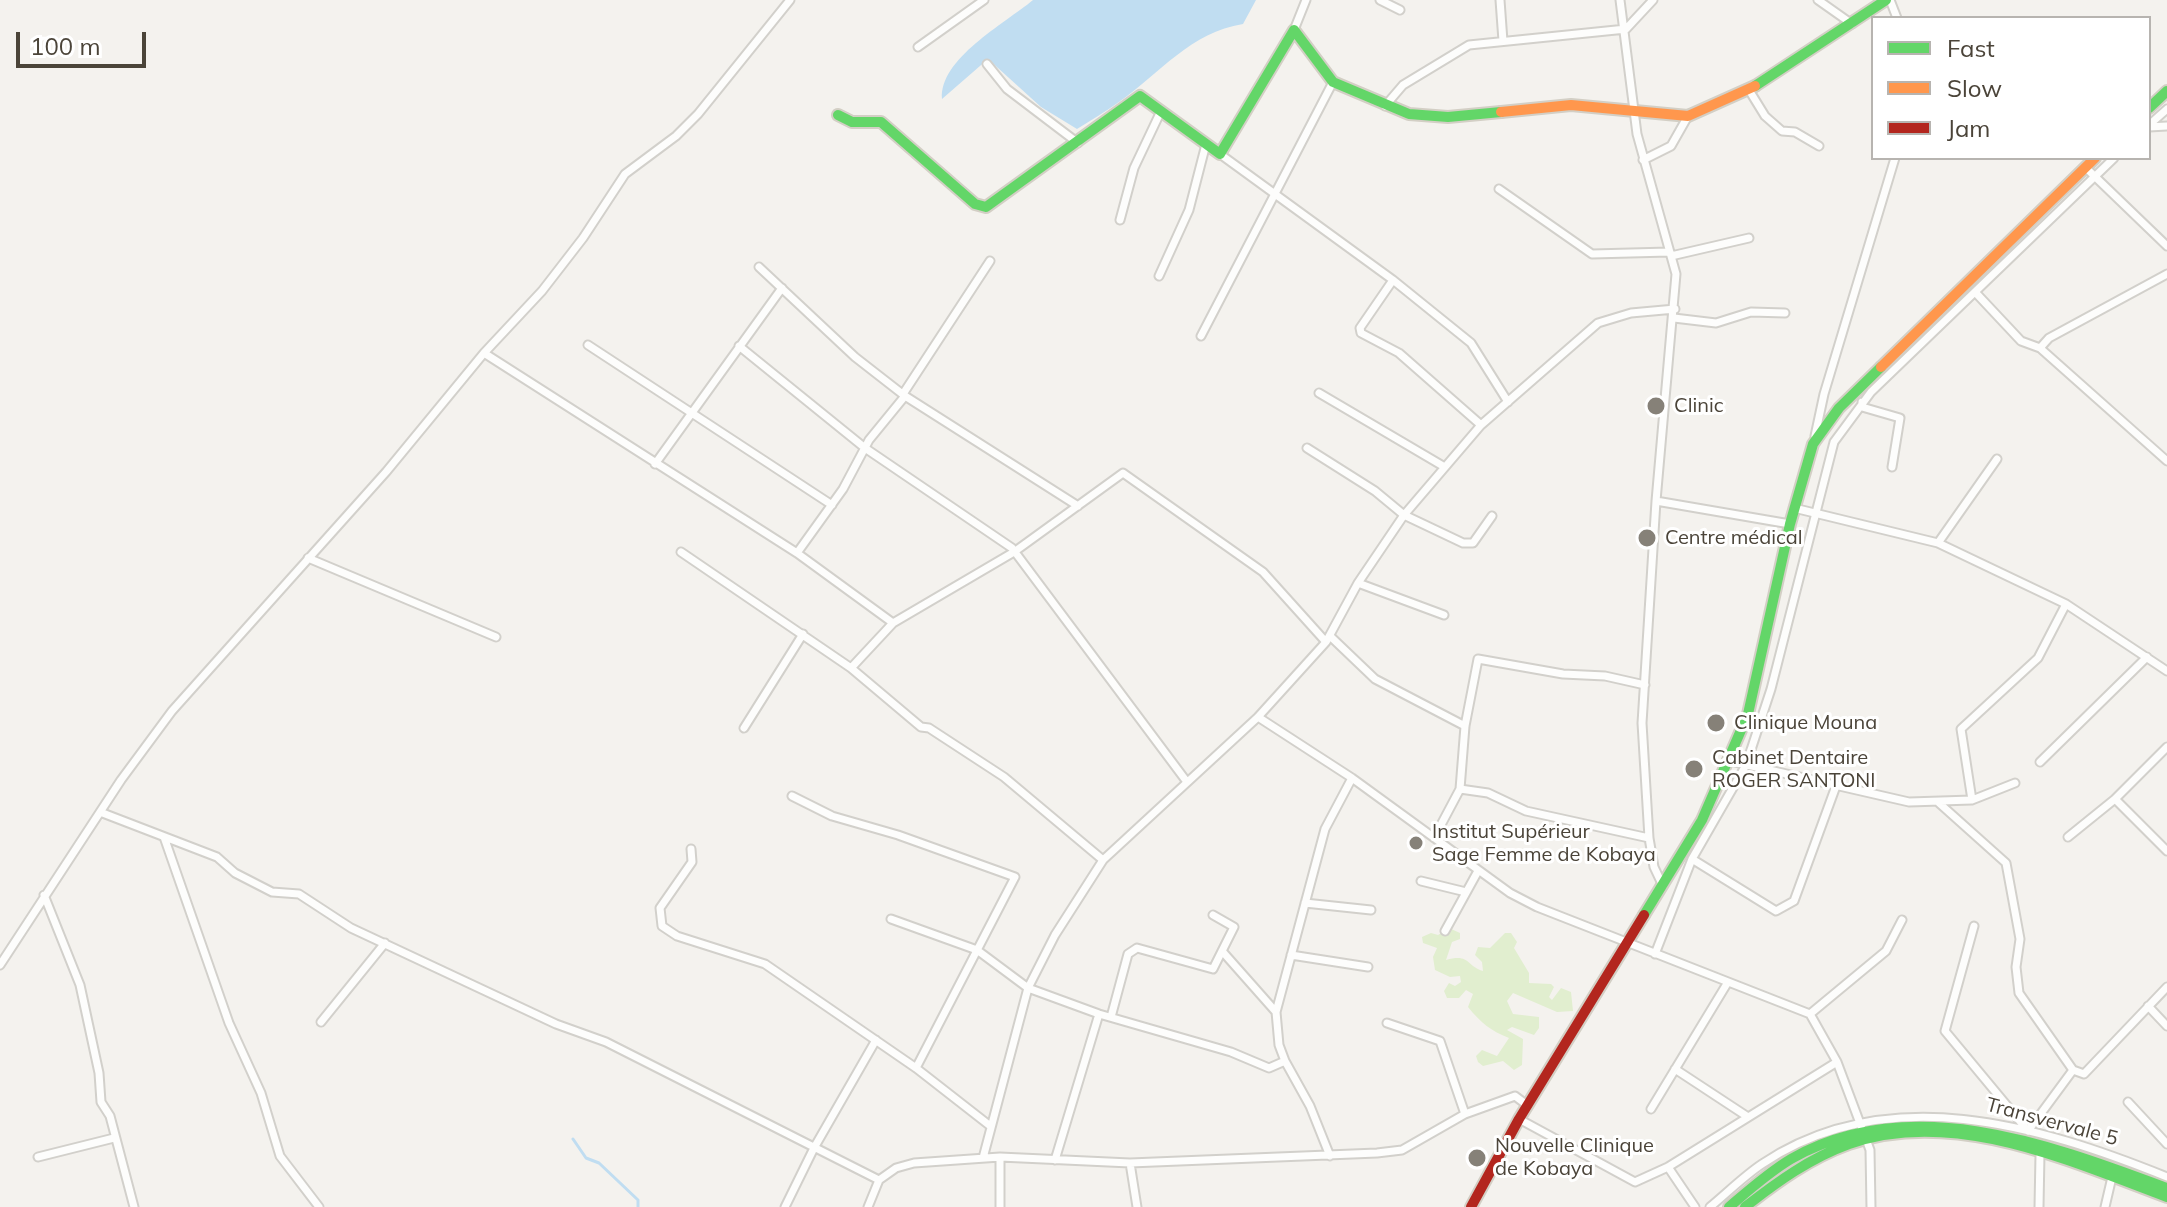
<!DOCTYPE html>
<html>
<head>
<meta charset="utf-8">
<style>
  body { margin:0 }
  #map { position:relative; width:2167px; height:1207px; overflow:hidden; background:#f4f2ee; font-family:Mulish,sans-serif }
  canvas { display:block }
  .legend { position:absolute; left:1871px; top:16px; width:280px; height:144px; box-sizing:border-box; background:#fff; border:2px solid #b7b4b0; margin:0; padding:10px 14px; list-style:none; font-size:24px; color:#4b4439 }
  .legend li { display:flex; align-items:center; gap:16px; height:40px }
  .legend b { width:40px; border:2px solid #b7b4b0 }
  .scale { position:absolute; left:16px; top:32px; width:130px; height:36px; box-sizing:border-box; border:4px solid #4b4439; border-top:0; padding-left:10px; font-size:24px; line-height:28px; white-space:nowrap; color:#4b4439; -webkit-text-stroke:6px #fff; paint-order:stroke }
</style>
</head>
<body>
<div id="map">
<canvas width="2167" height="1207"></canvas>
<ul class="legend">
<li><b style="height:10px;background:#63d668"></b>Fast</li>
<li><b style="height:10px;background:#ff974d"></b>Slow</li>
<li><b style="height:10px;background:#b3261e"></b>Jam</li>
</ul>
<div class="scale">100 m</div>
</div>
<script>
const c = document.querySelector('canvas').getContext('2d');
c.lineJoin = 'round';
function fillPath(path, color) { c.fillStyle = color; c.fill(path, 'evenodd'); }
function stroke(path, color, width, dash) { c.strokeStyle = color; c.lineWidth = width; c.lineCap = dash ? 'butt' : 'round'; c.setLineDash(dash || []); c.stroke(path); }
function label(font, color, halo, rows, align = 'center') {
  c.font = font + ' Mulish,sans-serif'; c.lineWidth = 6; c.setLineDash([]); c.textBaseline = 'middle'; c.strokeStyle = halo; c.fillStyle = color; for (const [text, x, y, turn = 0] of rows) {
    c.save(); c.translate(x, y); c.rotate((+turn || 0) * Math.PI / 180); c.textAlign = isNaN(turn) ? turn : align; if (halo) c.strokeText(text, 0, 0); c.fillText(text, 0, 0); c.restore();
  }
}
const green = new Path2D(`
  M1449 928 1460 933V939L1452 942 1446 960C1470 953 1466 966 1483 971L1482 962 1475 955 1478 947 1490 948 1505 933H1511L1517 942 1514 948 1529 973V983L1551 984 1554 987 1549 997 1552 1000 1561 988 1571 992 1573 1011 1557 1012 1513 993 1507 1001 1513 1014 1539 1017V1028L1534 1035 1512 1027 1507 1030 1523 1039 1522 1065 1514 1070 1503 1061 1483 1066 1478 1062 1476 1056 1482 1050 1497 1056 1509 1038C1491 1031 1481 1023 1468 1007L1473 994 1466 990 1459 998H1447L1444 991 1449 983 1455 986 1461 982 1460 976 1450 977 1435 970 1433 957 1437 948 1423 943 1422 937 1431 933 1438 935Z`);
const water = new Path2D(`
  M1033 0H1256L1243 24C1191 32 1160 73 1119 102 1105 112 1091 120 1077 129L1041 107 988 59 942 99C939 59 1004 24 1033 0Z`);
const stream = new Path2D(`
  M573 1139 586 1158 599 1163 638 1200V1207`);
const street = new Path2D(`
  M1380 0 1400 10
  M1500 0 1503 41
  M1620 0 1637 134 1676 274 1656 501 1642 723 1649 838 1654 867 1663 886
  M1818 0 1852 24
  M1890 0 1897 18
  M1294 30 1306 0
  M918 47 984 0
  M987 64 1007 89 1078 143
  M1749 90 1765 116 1782 131 1795 132 1819 146
  M1385 106 1403 85 1469 45 1626 29 1653 0
  M2149 125 2167 109
  M2149 127 2167 126
  M1220 154 1393 280 1471 343 1508 402
  M1643 160 1671 146 1688 116
  M2085 167 2167 246
  M1499 189 1592 254 1669 252
  M1120 220 1134 168 1161 111
  M1671 256 1749 238
  M759 267 855 357 905 396 869 440 843 489 797 553 893 623 851 668
  M1159 276 1189 210 1206 144
  M1393 280 1360 328 1361 333 1399 353 1481 425
  M1975 292 2021 341 2040 348 2167 461
  M1674 318 1716 323 1751 312 1785 313
  M1201 336 1333 82
  M588 345 832 505
  M739 346 865 448 1012 548 1187 782
  M2040 348 2049 338 2167 274
  M484 353 797 553
  M1319 393 1443 466
  M903 394 990 261
  M905 396 1078 506
  M1862 402V407L1900 418 1892 467
  M1815 436 1824 394 1895 158
  M1307 448 1375 491 1404 515 1463 543H1473L1492 516
  M655 464 782 288
  M1656 501 1790 524
  M1794 508 1938 543 2066 604 2167 671
  M1938 543 1997 459
  M681 552 851 668 921 727 929 728 1004 777 1103 860
  M308 558 496 637
  M1358 583 1444 615
  M893 623 1014 552 1123 473 1263 572 1326 642
  M1330 636 1375 679 1465 726
  M1258 717 1352 778 1510 893 1537 907 1810 1014 1837 1062 1870 1150 1871 1207
  M744 728 803 634
  M1730 761 1909 802 1972 800 2015 783
  M2040 762 2147 657
  M1460 789 1488 793 1526 811 1649 838
  M792 796 832 816 898 835 1015 877 916 1068
  M2115 799 2167 851
  M1972 800 1961 729 2038 658 2066 604
  M1939 803 2006 863 2020 939 2016 967 2019 993 2073 1070
  M100 812 217 857 235 873 272 892 299 894 351 928 556 1024 606 1042 879 1180
  M164 837 229 1023 261 1093 280 1156 319 1207
  M2068 837 2115 799 2167 747
  M1434 838 1460 789 1465 726 1478 659 1563 674 1605 676 1645 685
  M691 849 692 862 660 908 662 926 677 936 765 964 916 1068 989 1125
  M1692 859 1776 911 1794 901 1836 786
  M1421 881 1466 892
  M44 895 80 985 99 1073 101 1102 110 1116 134 1207
  M1305 903 1371 910
  M891 919 977 950 1028 988 1099 1014 1231 1052 1269 1068 1285 1061
  M1974 926 1945 1031 2028 1131 2073 1070 2084 1074 2167 987
  M1445 931 1478 871
  M1222 951 1276 1012
  M1655 954 1692 859 1746 765 1771 689 1834 442 1871 392 2114 158
  M1291 955 1368 967
  M0 965 121 780 172 711 386 472 484 353 542 291 583 238 625 174 676 136 698 114 790 0
  M2148 1006 2167 1026
  M1810 1014 1886 951 1902 920
  M1111 1017 1128 954 1137 948 1213 969 1234 927 1213 915
  M321 1022 385 943
  M1387 1023 1440 1041 1465 1114
  M1675 1069 1748 1117
  M2128 1102 2167 1144
  M1651 1109 1728 982
  M1519 1119 1635 1182 1668 1167 1837 1062
  M1330 1156 1310 1106 1285 1061 1279 1045 1276 1012 1325 829 1352 778
  M38 1157 114 1138
  M983 1158 1028 988 1055 935 1103 860 1258 717 1326 642 1358 583 1404 515 1481 425 1598 323 1631 313 1675 309
  M1055 1160 1099 1014
  M1130 1163 1137 1207
  M1668 1167 1695 1207
  M785 1207 814 1148 876 1040
  M868 1207 879 1180 896 1168 914 1163 1000 1157 1130 1163 1377 1153 1402 1150 1465 1114 1515 1096 1527 1105
  M1000 1207V1157
  M1710 1207C1727 1193 1744 1176 1762 1164 1888 1080 2038 1125 2167 1177
  M2039 1207 2040 1154
  M2105 1207 2112 1177`);
const fast = new Path2D(`
  M1755 86 1886 0
  M2149 108 2167 91
  M838 115 852 122H881L975 204 986 207 1140 96 1220 154 1294 30 1333 82 1409 114 1448 117 1501 112
  M1644 915 1702 820 1748 714 1790 524 1813 444 1839 408 1881 367
  M1729 1207C1749 1190 1769 1172 1791 1159 1910 1091 2051 1145 2167 1188
  M1745 1207C1777 1182 1810 1158 1849 1144 1953 1107 2070 1161 2167 1197`);
const slow = new Path2D(`
  M1501 112 1571 105 1688 116 1755 86
  M1881 367 2095 158`);
const jam = new Path2D(`
  M1471 1207 1519 1119 1644 915`);
const markers = [
  [1656,406,10,"#868178"],
  [1647,538,10,"#868178"],
  [1716,723,10,"#868178"],
  [1694,769,10,"#868178"],
  [1416,843,8,"#868178"],
  [1477,1158,10,"#868178"]
];
const poiNames = [
  ["Clinic",1674,406],
  ["Centre médical",1665,538],
  ["Clinique Mouna",1734,723],
  ["Cabinet Dentaire",1712,758],
  ["ROGER SANTONI",1712,781],
  ["Institut Supérieur",1432,832],
  ["Sage Femme de Kobaya",1432,855],
  ["Nouvelle Clinique",1495,1146],
  ["de Kobaya",1495,1169]
];
const streetNames = [
  ["Transvervale 5",2052,1122,15]
];
fillPath(green, '#e1eecf');
fillPath(water, '#c0ddf1');
stroke(stream, '#c0ddf1', 3);
stroke(street, '#d2d0cb', 11);
stroke(fast, '#d3cfc5', 14);
stroke(slow, '#d3cfc5', 14);
stroke(jam, '#d3cfc5', 14);
stroke(street, '#fdfdfc', 7);
stroke(fast, '#63d668', 10);
stroke(slow, '#ff974d', 10);
stroke(jam, '#b3261e', 10);
for (const [x, y, r, color] of markers) { const dot = new Path2D(); dot.arc(x, y, r, 0, 2 * Math.PI); c.fillStyle = color; c.fill(dot); stroke(dot, '#fff', 3); }
label('20px', '#4b4439', '#fff', poiNames, 'left');
label('20px', '#4b4439', '#fff', streetNames);
</script>
</body>
</html>
